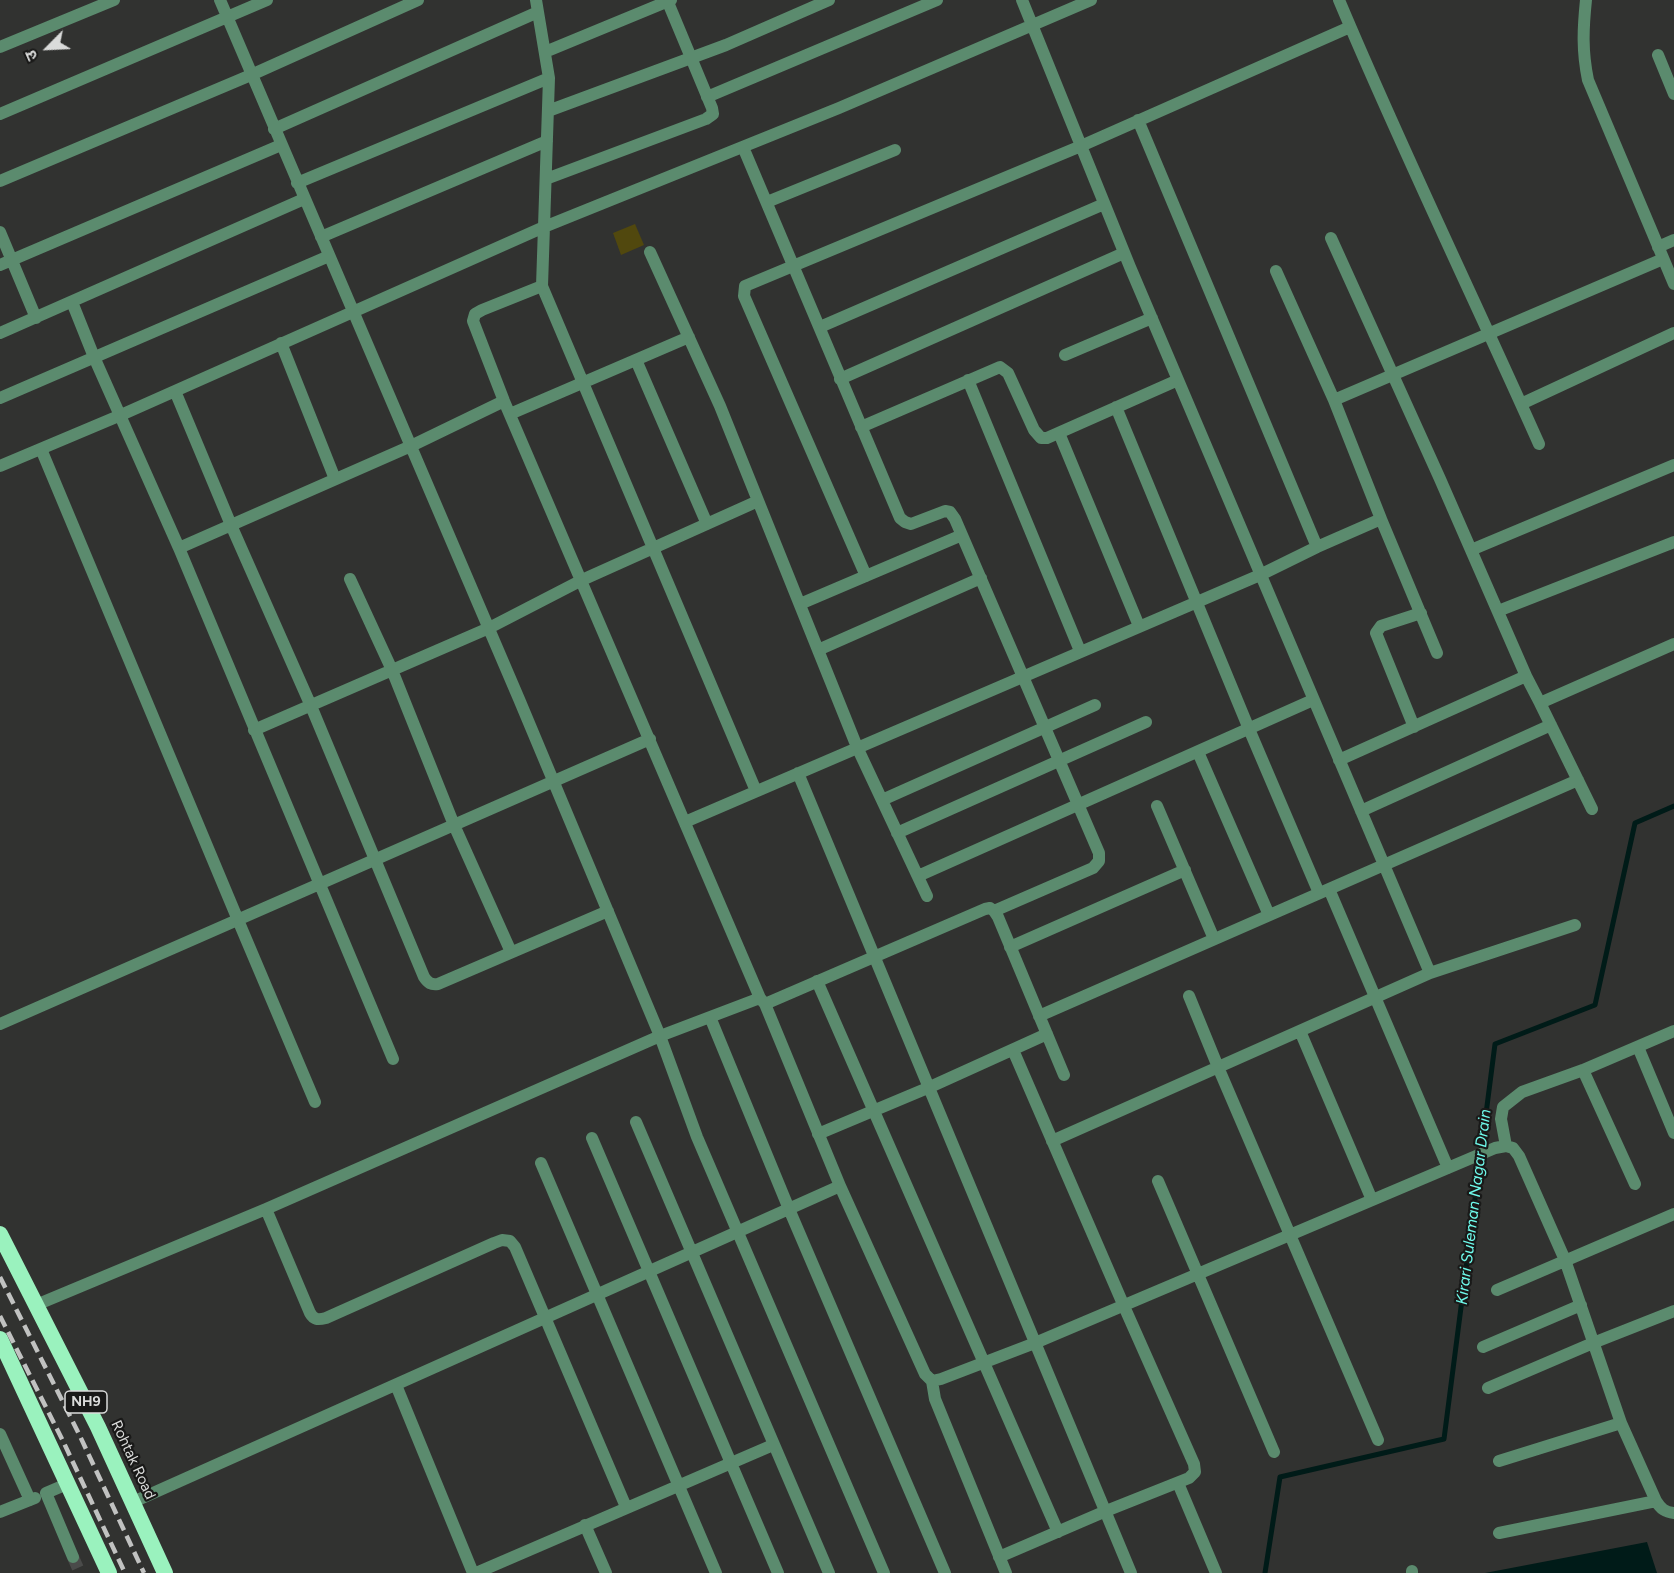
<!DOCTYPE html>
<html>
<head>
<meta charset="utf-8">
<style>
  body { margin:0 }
  #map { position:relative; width:1674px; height:1573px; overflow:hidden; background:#313230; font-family:Figtree,"Noto Sans Devanagari",sans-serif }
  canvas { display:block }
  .north { position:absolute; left:18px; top:18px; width:60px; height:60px; -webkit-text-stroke:4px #191918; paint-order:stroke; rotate:246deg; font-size:16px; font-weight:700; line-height:24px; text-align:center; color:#dadbda }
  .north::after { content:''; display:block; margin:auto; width:21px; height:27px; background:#dadbda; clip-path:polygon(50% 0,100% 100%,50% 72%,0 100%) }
</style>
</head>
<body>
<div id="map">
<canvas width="1674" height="1573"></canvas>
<div class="north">उ</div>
</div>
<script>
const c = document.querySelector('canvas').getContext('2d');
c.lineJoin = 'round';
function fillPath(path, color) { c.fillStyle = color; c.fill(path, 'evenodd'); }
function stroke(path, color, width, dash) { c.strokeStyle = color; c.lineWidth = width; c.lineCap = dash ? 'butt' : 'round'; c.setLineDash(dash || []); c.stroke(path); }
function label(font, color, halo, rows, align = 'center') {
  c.font = font + ' Figtree,sans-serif'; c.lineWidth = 4.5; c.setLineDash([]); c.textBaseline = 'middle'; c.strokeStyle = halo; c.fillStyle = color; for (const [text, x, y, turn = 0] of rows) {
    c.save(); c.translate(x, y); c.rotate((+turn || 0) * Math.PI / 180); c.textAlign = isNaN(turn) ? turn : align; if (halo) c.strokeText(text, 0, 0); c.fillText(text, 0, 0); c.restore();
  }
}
const water = new Path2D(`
  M1647 1542 1657 1573H1485Z`);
const stream = new Path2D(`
  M1265 1573 1280 1477 1444 1439 1495 1044 1595 1005 1635 823 1674 806`);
const building = new Path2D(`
  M635 224 644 245 621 255 613 233Z`);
const minorTunnel = new Path2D(`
  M73 1557 80 1573`);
const minor = new Path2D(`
  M220 0 519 699 660 1036 697 1137 884 1573
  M536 0 549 78 542 286 482 310 475 314 473 321 504 401 760 998
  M1022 0 1130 267 1430 973
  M1339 0C1402 150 1473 296 1539 444
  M1586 0C1583 29 1582 51 1588 80L1674 284
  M0 47 114 0
  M545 52 671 0
  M1658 55 1674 94
  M707 97 937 0
  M548 111 726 45 829 0
  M0 114 267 0
  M1138 120 1317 547
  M274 129 538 12
  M743 147 900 518 905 522 911 524 945 511 950 512 955 519 1099 853V861L1093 868 994 911
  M546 179 706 119 713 114 712 108 667 0
  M0 181 251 75 418 0
  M297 183 549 78
  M767 202 895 150
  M0 232 36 318
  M321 237 547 141
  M1331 238 1440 479 1526 676
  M1658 247 1674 240
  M650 252 720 406 857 747 927 896
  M0 265 281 145
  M542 286 756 791
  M72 302 94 357 179 548 393 1059
  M820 327 1104 204
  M0 333 304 199
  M281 343 335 479
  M1065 355 1152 318
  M636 360 707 524
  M840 379 1124 253
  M968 380 1080 651
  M175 391 231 525 311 706 424 977C428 983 431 985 438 984L608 911
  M0 398 329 256
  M1334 400 1663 259
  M1521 404 1674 333
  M1116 407 1249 729 1319 893
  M510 414 689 337
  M861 427 1000 367 1008 373 1034 430 1041 438H1047L1178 380
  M1059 433 1139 626
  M41 449 238 920 315 1102
  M0 466 121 415 544 227 839 108 1091 0
  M1381 519 1437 653
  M179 548 411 446 504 401
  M1471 550 1674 465
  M866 576 744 296 745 286 1081 146 1350 27
  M350 579 392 670 454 825 511 952
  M800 604 962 535
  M1498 611 1674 542
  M818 650 981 578
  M1540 703 1592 809
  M1414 727 1376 633 1381 626 1421 613
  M254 730 489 628 582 580 758 501
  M1198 752 1269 915
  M1339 760 1526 676 1540 703 1674 644
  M798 773 1131 1573
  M882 800 1095 705
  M1157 806 1214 939
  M1361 811 1551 725
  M685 822 1260 575 1317 547 1381 519 1334 400 1276 271
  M897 833 1146 722
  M918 876 1313 700
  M1329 889 1448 1168
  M1010 947 1185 870
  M817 981 1058 1532
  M1189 996 1218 1067 1378 1440
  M765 1004 985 909 990 908 994 911 998 917 1064 1075
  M1039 1016 1578 780
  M710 1017 789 1209 945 1573
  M0 1024 650 739
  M1300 1031 1372 1200
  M1638 1047 1674 1133
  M1583 1070 1635 1184
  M636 1122 829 1573
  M818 1134 930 1087 1047 1034
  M592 1138 778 1573
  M1052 1141 1430 973 1575 925
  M1506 1146 1501 1119 1503 1107 1522 1092 1583 1070 1674 1031
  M541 1163 716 1573
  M1158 1181 1274 1452
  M266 1209 310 1313C314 1320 318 1320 326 1318L494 1243 502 1240 510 1241 515 1247 626 1507
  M1497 1290 1674 1214
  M36 1305 266 1209 660 1036 760 998 765 1004 840 1186 925 1374 932 1381 941 1379 1035 1343 1495 1148 1506 1146 1513 1148 1519 1156 1565 1260 1621 1423 1656 1501C1661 1509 1665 1512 1674 1513
  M1483 1347 1581 1305
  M932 1381 935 1399 1006 1573
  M396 1385 473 1573
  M1488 1388 1593 1343 1674 1311
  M0 1434 30 1500
  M1499 1461 1621 1423
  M1178 1483 1216 1573
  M67 1484 46 1493 73 1557
  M133 1502 840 1186
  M0 1512 35 1498
  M585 1525 606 1573
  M1499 1533 1656 1501
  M999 1557 1106 1511 1189 1478 1195 1472 1194 1464 1123 1304 1013 1050
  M476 1573 773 1445
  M1412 1573V1571`);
const trunk = new Path2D(`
  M0 1234 98 1427 165 1573
  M0 1339 109 1573`);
const rail = new Path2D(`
  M0 1277 79 1434 144 1573
  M0 1316 63 1441 125 1573`);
const shields = [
  [86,1402,42]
];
const shieldNames = [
  ["NH9",86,1402]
];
const streetNames = [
  ["Rohtak Road",133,1460,65]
];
const waterNames = [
  ["Kirari Suleman Nagar Drain",1474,1207,-83]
];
fillPath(water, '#001b18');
stroke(stream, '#001b18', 5);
fillPath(building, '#51480e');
stroke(minorTunnel, '#4a4b4a', 12, [12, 6]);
stroke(minor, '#5b8b6e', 12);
stroke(trunk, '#9af2be', 16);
stroke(rail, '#c1c2c1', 4.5, [12, 6]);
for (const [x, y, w] of shields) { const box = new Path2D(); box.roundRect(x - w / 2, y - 11, w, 22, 4.5); c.fillStyle = '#191918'; c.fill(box); stroke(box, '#dadbda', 1.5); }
label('bold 14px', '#dadbda', null, shieldNames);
label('15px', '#dadbda', '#191918', streetNames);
label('italic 16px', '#6ffbec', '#191918', waterNames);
</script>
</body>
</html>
